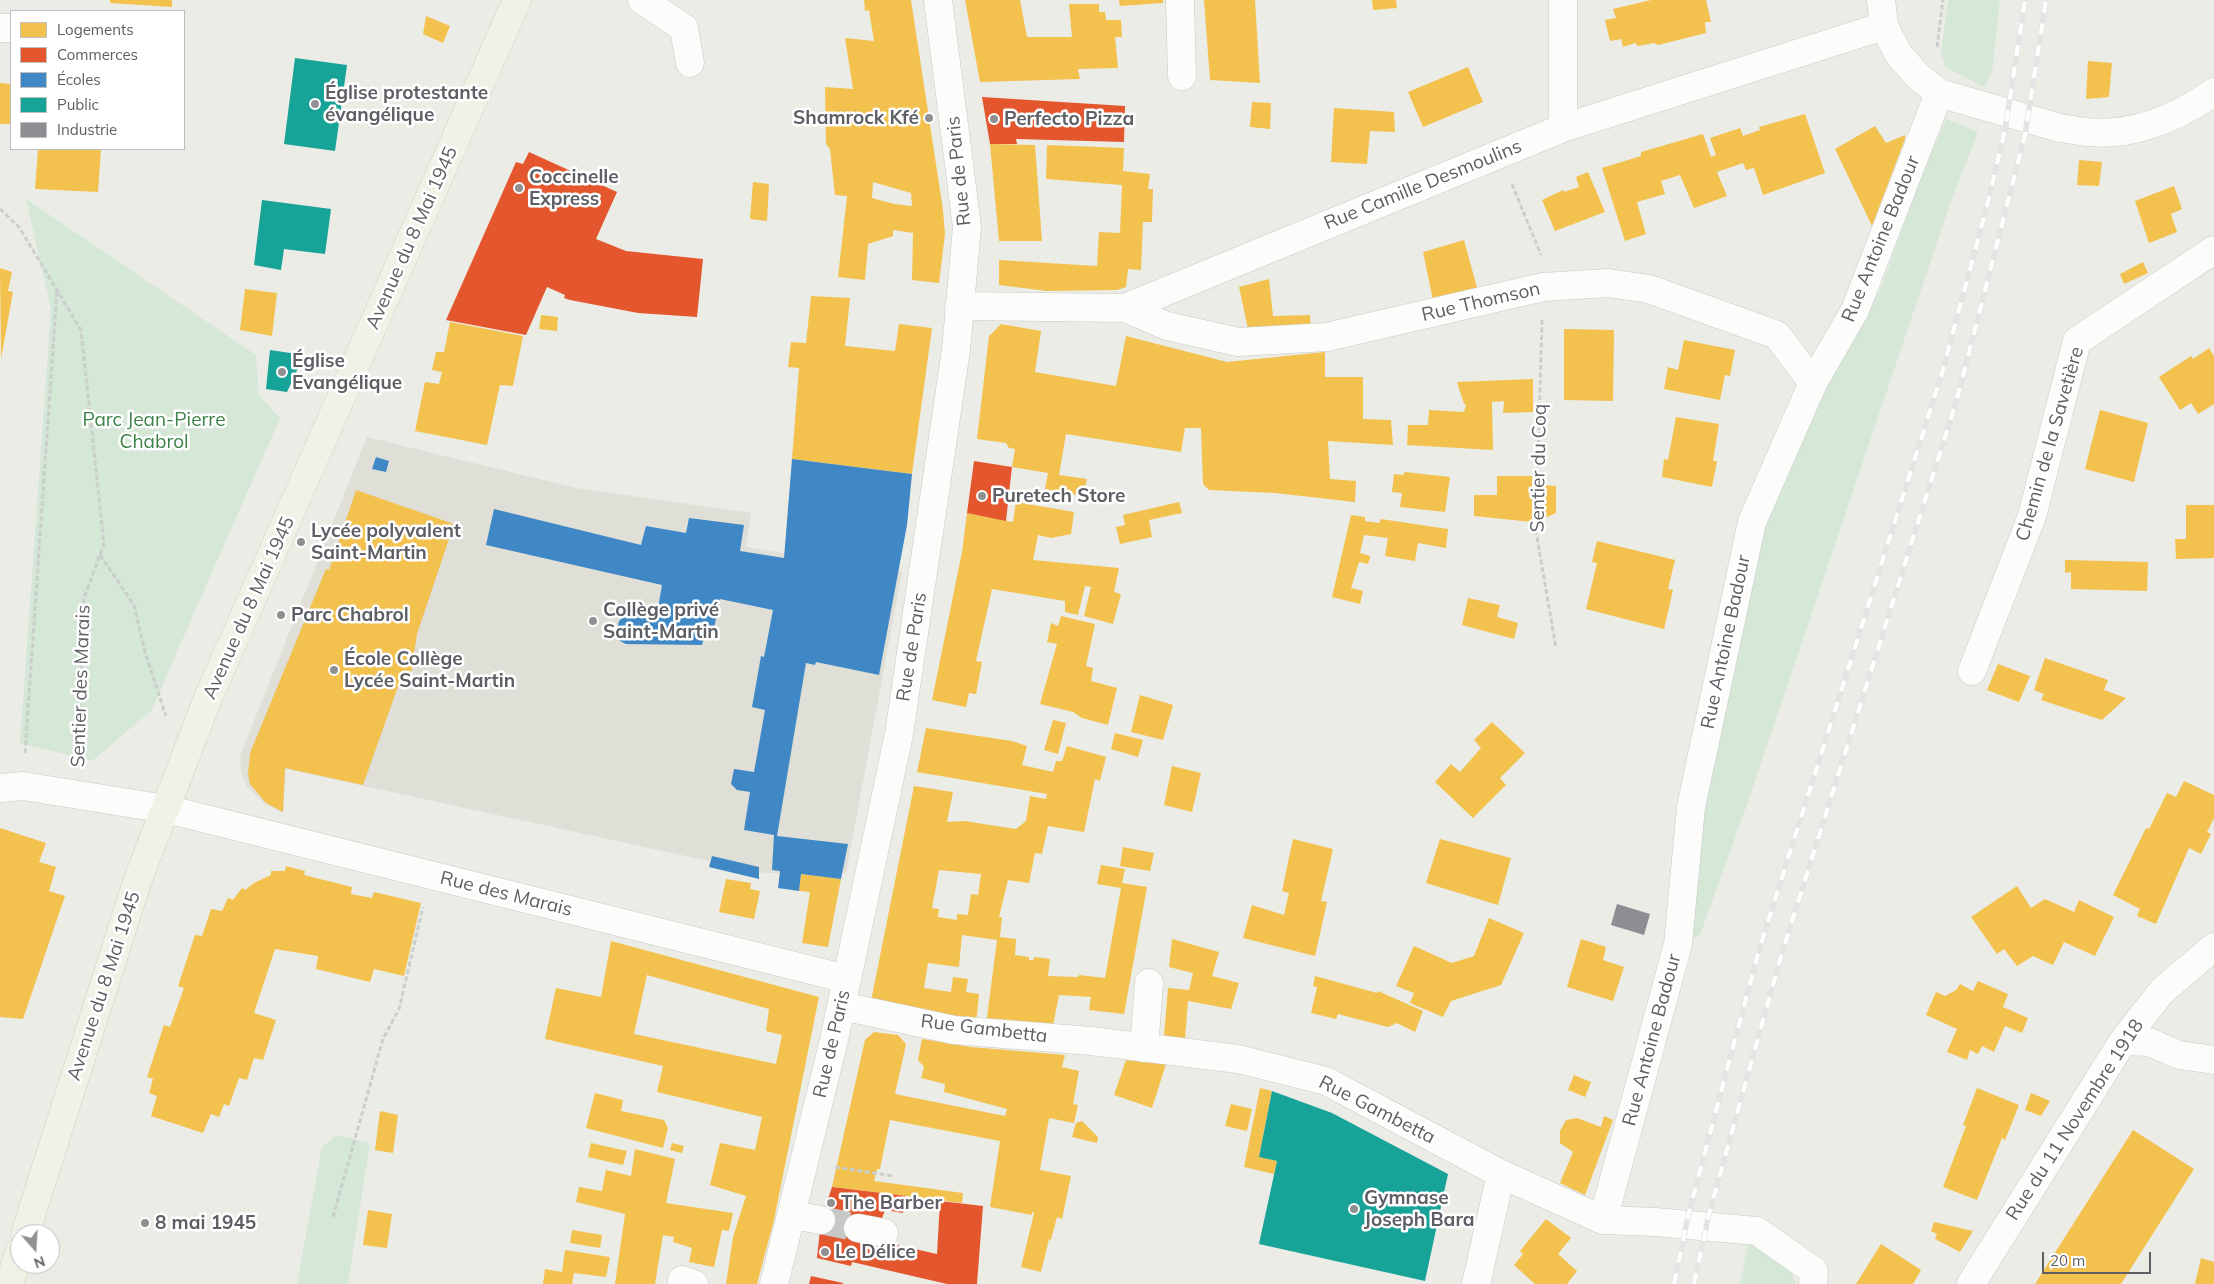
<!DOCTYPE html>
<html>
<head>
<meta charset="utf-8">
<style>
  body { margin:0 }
  #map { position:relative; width:2214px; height:1284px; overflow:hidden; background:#ecece7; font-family:Mulish,sans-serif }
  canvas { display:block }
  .legend { position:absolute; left:10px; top:10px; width:175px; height:140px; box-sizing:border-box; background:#fff; border:1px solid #bebfc1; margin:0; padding:6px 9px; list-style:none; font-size:15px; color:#5d5f64 }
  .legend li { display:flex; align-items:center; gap:10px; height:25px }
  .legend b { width:25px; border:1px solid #bebfc1 }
  .north { position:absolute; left:10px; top:1224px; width:50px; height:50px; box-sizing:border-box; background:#fff; border:1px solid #bebfc1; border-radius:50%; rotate:161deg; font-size:14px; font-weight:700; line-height:20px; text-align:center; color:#5d5f64 }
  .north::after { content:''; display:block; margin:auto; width:18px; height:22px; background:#8f9092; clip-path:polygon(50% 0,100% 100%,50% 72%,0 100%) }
  .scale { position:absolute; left:2042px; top:1252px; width:109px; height:22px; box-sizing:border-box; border:2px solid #5d5f64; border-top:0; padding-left:6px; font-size:15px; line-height:18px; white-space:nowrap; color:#5d5f64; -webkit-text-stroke:4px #fff; paint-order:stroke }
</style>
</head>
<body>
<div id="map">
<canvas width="2214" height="1284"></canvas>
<ul class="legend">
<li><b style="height:14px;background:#f2c14e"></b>Logements</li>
<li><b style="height:14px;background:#e4572e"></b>Commerces</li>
<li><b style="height:14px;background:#3f88c5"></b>Écoles</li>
<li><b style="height:14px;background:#17a398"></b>Public</li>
<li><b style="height:14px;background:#8d8d92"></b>Industrie</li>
</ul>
<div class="north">N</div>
<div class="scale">20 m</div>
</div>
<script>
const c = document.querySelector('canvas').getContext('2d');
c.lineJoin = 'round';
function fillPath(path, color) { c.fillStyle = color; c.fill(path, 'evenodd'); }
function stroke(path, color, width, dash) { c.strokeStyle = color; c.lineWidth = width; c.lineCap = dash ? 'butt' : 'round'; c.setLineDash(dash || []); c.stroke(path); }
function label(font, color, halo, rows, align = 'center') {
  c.font = font + ' Mulish,sans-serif'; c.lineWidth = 5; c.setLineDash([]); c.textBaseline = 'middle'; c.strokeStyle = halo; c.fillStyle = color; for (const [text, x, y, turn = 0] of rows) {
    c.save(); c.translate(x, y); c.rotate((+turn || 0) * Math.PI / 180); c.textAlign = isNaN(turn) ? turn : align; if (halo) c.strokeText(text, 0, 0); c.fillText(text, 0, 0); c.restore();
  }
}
const education = new Path2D(`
  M367 437 576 488 751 513 746 547 902 572 846 873H764L286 769 283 813 265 804 247 787 241 772 240 756Z`);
const green = new Path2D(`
  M1948 0H2000L1992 72 1984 87 1945 67 1941 53Z
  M1946 119 1978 132 1949 207 1751 793 1700 935 1687 941 1698 813 1764 521 1822 393 1882 286 1916 190Z
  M26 199 256 355 259 395 280 418 151 711 92 761 20 743 51 309Z
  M337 1135 370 1143 348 1284H297L322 1147Z
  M1749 1238 1790 1268 1796 1284H1740Z`);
const homes = new Path2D(`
  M110 0H172V7L110 3Z
  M864 0H911L943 210 945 234 939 283 912 280 913 233 893 230V236L868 244 865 280 838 277 847 196 835 195 830 149 826 144 825 87 853 89 845 38 874 41 869 10 865 11ZM873 182 911 193 912 206 894 204 872 198Z
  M965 0H1020L1027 37H1072L1069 4H1099V12H1105L1106 20H1121L1122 37H1115L1118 68 1078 69 1080 79 980 82Z
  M1119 0H1163V3L1120 6Z
  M1204 0H1255L1260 83 1210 80Z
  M1372 0H1396L1397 8 1373 10Z
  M1651 0H1706L1711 22H1705L1706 33 1658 45 1654 43 1638 46 1635 43 1623 47 1621 39 1610 41 1605 20 1616 18 1613 9Z
  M426 16 450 26 443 43 423 34Z
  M2088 61 2112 63 2109 97 2086 99Z
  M1468 67 1483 102 1423 127 1408 92Z
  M0 83 11 84V124H0Z
  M1252 102 1271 103 1270 129 1250 127Z
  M1334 108 1394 112 1395 132 1370 131 1367 164 1331 162Z
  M1805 114 1825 173 1763 195 1754 168 1746 170 1743 163 1717 172 1727 196 1694 208 1680 175 1661 181 1665 194 1637 202 1646 234 1625 241 1602 168 1641 156V152L1703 134 1711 157 1716 155 1710 138 1740 128 1743 136 1760 130 1759 127Z
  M1875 126 1886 143 1905 135V139L1872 226 1835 149Z
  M990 144 1035 145 1042 241H999Z
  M1047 145 1124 148 1123 171 1150 174 1148 189H1153L1152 222H1143L1141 270 1128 269 1126 287 1117 290 1047 291 999 285V260L1097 266 1099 232 1120 233 1122 185 1046 179Z
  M38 149H101L98 192 35 189Z
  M2079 160 2102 162 2099 186 2077 185Z
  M1588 172 1605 212 1555 231 1542 200 1563 190 1564 192 1579 187 1576 177Z
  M753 182 769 184 767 221 750 219Z
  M2174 186 2182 209 2171 214 2177 232 2149 243 2135 201Z
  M1464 240 1479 295 1434 305 1423 252Z
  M2143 262 2148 273 2124 284 2120 274Z
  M0 268 12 272 8 291 13 292 1 359Z
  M1269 279 1273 316 1310 315 1311 333 1249 334 1239 287Z
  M245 289 277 293 272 336 240 330Z
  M811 296 850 298 845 346 895 351 899 324 932 328 912 474 792 459 799 368 788 367 791 342 806 343Z
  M541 315 558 317 557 331 539 329Z
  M450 322 523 336 513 386 500 385 487 445 415 431 425 382 439 384 442 372 432 370 436 352H444Z
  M1001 324 1041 331 1035 372 1116 386 1126 336 1227 362 1325 352V377H1363V419L1391 420 1393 445 1328 441 1330 479 1356 481 1355 502 1275 493 1209 490 1203 484 1201 428H1185L1181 452 1066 434 1059 475 1087 479 1083 496 1045 489 1048 473 1012 467 1015 449 1009 448 1006 443 977 439 989 336Z
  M1564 329 1614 330 1613 401 1564 400Z
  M1684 340 1735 350 1730 376 1725 375 1720 400 1664 389 1668 367 1678 370Z
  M2209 348 2214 356V404L2198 414 2191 403 2180 410 2159 377 2191 356 2193 359Z
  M1533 379V412L1503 413 1504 401 1492 402 1493 450 1407 445 1408 425H1428L1429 410 1464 412 1466 404H1464L1457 382Z
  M2100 410 2148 423 2134 482 2085 469Z
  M1676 417 1719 424 1713 461H1717L1712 487 1662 477 1664 459 1668 460Z
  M1405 472 1450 477 1445 512 1400 507 1402 493 1392 492 1394 474 1403 475Z
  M1497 476H1532V522L1474 516V495H1497Z
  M1540 485 1556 486V513L1540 520Z
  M356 490 454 524 417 634 410 680 401 678 363 785 285 768 283 812 266 803 250 784 248 774 250 753 326 569 329 570Z
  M1016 502 1074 512 1071 534 1051 538 1038 535 1033 560 1119 568 1114 592 1121 594 1113 624 1084 616 1091 587 1085 586 1078 615 1065 612V601L992 589 976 661 982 662 976 694 969 693 966 707 932 700 962 552 967 513 1013 522Z
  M1179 502 1182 513 1149 520 1152 537 1120 544 1116 527 1125 525 1123 515Z
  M2186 505H2214V558L2176 559 2175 539H2186Z
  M1351 515 1365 517V521L1379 523 1381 519 1448 529 1446 548 1418 543 1415 561 1385 556 1388 538 1364 535 1360 553 1370 556V558L1368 564 1359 562 1351 588 1363 591 1360 604 1332 597Z
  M1597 541 1675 560 1668 589 1673 590 1664 629 1586 609 1597 563 1592 562Z
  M2065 560 2148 562 2147 591 2071 589V572L2065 573Z
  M1468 598 1500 605 1497 617 1518 623 1514 639 1462 625Z
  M1061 616 1095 624 1086 666 1093 668 1091 681 1117 688 1108 725 1082 718 1073 712 1040 704 1057 644 1047 642 1051 623 1058 626Z
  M2045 658 2108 680 2104 690 2126 698 2102 720 2041 700 2044 694 2034 690Z
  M1998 664 2030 676 2019 702 1987 690Z
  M1140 695 1173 705 1163 740 1131 732Z
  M1053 720 1066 723 1058 754 1044 750Z
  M1492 722 1525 753 1500 778 1506 785 1473 818 1435 782 1451 764 1460 772 1481 748 1474 740Z
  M926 728 1012 741 1027 746 1022 765 1053 772 1056 761H1062L1067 746 1106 757 1100 781 1095 779 1084 832 1048 826 1042 854 1035 853 1029 883 1008 880 999 917H1002L1000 937 1016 939 1015 955 1029 957V960H1033L1035 957 1050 959 1048 976 1078 977 1079 975 1105 978 1121 888 1097 884 1101 865 1125 869 1122 883 1147 887 1124 1014 1089 1010 1091 997 1059 995 1053 1026 986 1025 997 940 962 935 959 967 928 963 924 988 951 992 953 977 968 979 966 992 979 994 976 1024 871 1001 914 786 953 792 947 822 964 821 1016 829 1026 821 1030 796 1046 799 1047 794 917 772ZM939 870 981 874 978 895 971 894 968 915 957 914V920L938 917 939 909 932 908Z
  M1115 733 1143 740 1138 757 1111 749Z
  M1172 766 1201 773 1192 812 1164 805Z
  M2184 781 2214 795V818L2207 832 2211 834 2201 854 2189 848 2156 924 2137 916 2140 909 2113 895 2146 828 2149 829 2167 793 2176 797Z
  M0 828 46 843 39 862 56 867 49 891 65 896 23 1019 0 1017Z
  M1293 839 1333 849 1321 901 1327 902 1315 956 1243 938 1252 905 1284 915 1289 893 1282 891Z
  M1440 839 1511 858 1498 905 1426 883Z
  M1123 847 1154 853 1150 871 1120 866Z
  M286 866 305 871 304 875 352 887 351 894 372 898 374 892 421 903 404 976 374 969 370 982 316 969 318 956 275 949 254 1013 276 1020 263 1060 254 1058 247 1080 239 1078 229 1106 224 1104 219 1117 211 1114 203 1133 151 1116 157 1096 149 1093 153 1079 147 1077 164 1025 170 1027 184 988 178 986 195 935 202 936 211 909 222 911 228 898 233 900 242 888 245 890 254 883 271 875V871H285Z
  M801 874 841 879 828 947 802 943 810 892 799 891Z
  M726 879 751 883 750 889 760 891 754 919 719 912Z
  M2017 886 2031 908 2045 899 2074 912 2079 900 2114 917 2095 956 2064 942 2053 965 2033 956 2017 966 2004 949 1997 954 1971 917Z
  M1489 918 1524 933 1501 985 1451 1001 1443 1017 1410 1003 1414 993 1396 986 1414 946 1452 963 1474 956Z
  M1172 939 1219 952 1212 976 1239 983 1231 1009 1188 1001 1185 1039 1164 1036 1168 988 1189 990 1193 973 1169 967Z
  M1581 939 1606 947 1603 960 1624 967 1613 1001 1567 987Z
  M611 941 819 997 774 1220 757 1284H726L733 1237 746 1196 710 1185 720 1143 755 1150 762 1117 657 1092 663 1066 545 1039 556 988 601 997ZM647 975 769 1009 766 1031 782 1035 776 1064 634 1034Z
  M1315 976 1377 993 1378 991 1423 1011 1415 1032 1397 1023 1388 1027 1338 1014 1336 1019 1311 1013 1317 987 1313 986Z
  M1978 981 2008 994 2003 1007 2028 1018 2022 1033 2005 1026 1994 1052 1982 1046 1978 1054 1970 1050 1967 1060 1947 1052 1957 1029 1926 1015 1936 992 1945 996 1956 990 1960 984 1973 991Z
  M874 1032 898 1035 906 1044 895 1094 1005 1116 1007 1109 944 1092 945 1084 921 1078 924 1067 918 1060 922 1039 971 1047 1065 1055 1062 1067 1079 1071 1073 1104 1078 1105 1074 1123 1049 1118 1040 1170 1071 1176 1062 1219 1057 1217 1051 1240 1049 1239 1041 1272 1021 1267 1034 1213 1032 1212V1215L990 1207 1000 1141 890 1120 880 1169H877L874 1181 963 1193 962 1203 832 1187 865 1040Z
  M1126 1060 1166 1064 1152 1108 1114 1095Z
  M1574 1075 1591 1082 1585 1097 1568 1090Z
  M1260 1088 1272 1091 1259 1157 1277 1161 1274 1174 1244 1167Z
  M1977 1088 2019 1105 2005 1140 2002 1138 1977 1200 1943 1187 1966 1126 1963 1125Z
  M595 1093 623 1100 621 1111 664 1120 668 1128 663 1148 586 1128Z
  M2031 1093 2050 1101 2041 1116 2025 1110Z
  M1231 1104 1252 1109 1247 1131 1225 1126Z
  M380 1111 398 1115 393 1153 375 1150Z
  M1604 1116 1613 1120 1585 1195 1560 1183 1573 1152 1560 1143V1131L1566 1120 1577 1118 1601 1127Z
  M1082 1121 1098 1137 1097 1143 1072 1137 1076 1123Z
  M2133 1130 2194 1169 2121 1284H2035Z
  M591 1143 627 1151 623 1165 588 1157Z
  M672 1143 684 1146 682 1153 670 1150Z
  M635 1149 675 1159 666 1203 733 1213 729 1231 722 1230 714 1267 689 1262 692 1248 673 1242 674 1237 663 1235 655 1284H615L625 1214 576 1202 579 1187 602 1191 606 1170 631 1176Z
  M368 1210 392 1214 387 1248 363 1245Z
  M1546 1219 1571 1238 1558 1254 1577 1271 1567 1284H1535L1514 1265 1523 1254 1520 1251Z
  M1934 1222 1973 1231 1960 1252 1935 1239 1937 1234 1931 1231Z
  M572 1230 602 1235 600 1248 570 1243Z
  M1881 1244 1921 1270 1913 1284H1856Z
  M565 1250 610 1257 606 1277 574 1273 572 1284H543L545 1269 562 1272Z
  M2201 1258 2214 1262V1284H2195Z`);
const shops = new Path2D(`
  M982 97 1125 106 1124 142 1016 139 1017 144H990Z
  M529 152 617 192 596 239 626 251 703 259 697 317 638 313 570 300 564 298 565 295 547 287 526 335 446 320 516 162 523 164Z
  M974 461 1012 467 1006 521 967 513Z
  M832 1187 906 1196 903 1213 885 1210 880 1224 857 1236 937 1254 940 1201 983 1206 977 1284H947L852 1262 851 1266 817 1258 821 1220Z
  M811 1276 843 1283V1284H809Z`);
const schools = new Path2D(`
  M376 457 389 461 386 472 372 469Z
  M792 459 912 474 907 525 879 675 816 662 815 665 806 663 777 836 848 844 841 879 801 874 799 891 778 888 780 871 772 870 774 835 744 830 750 792 737 790 731 784 734 769 754 772 765 710 752 707 761 656 764 657 773 610 720 599 712 638 704 637 702 645 626 644 618 640 616 633 619 621 622 618 632 616 656 620 662 585 486 545 494 509 641 545 646 526 686 533 689 518 744 525 740 551 784 558Z
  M712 856 759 867V879L709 867Z`);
const public = new Path2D(`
  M295 58 347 65 335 151 284 144Z
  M262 200 331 209 325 254 284 249 281 270 254 265Z
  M270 350 304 355 287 392 266 389Z
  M1272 1091 1332 1113 1448 1174 1425 1281 1259 1244 1277 1161 1259 1157Z`);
const industry = new Path2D(`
  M1617 904 1650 914 1644 935 1611 925Z`);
const minorTunnel = new Path2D(`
  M821 1220 858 1228`);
const path = new Path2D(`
  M1937 47 1943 0
  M1512 184 1541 255
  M0 209 19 227 81 330 104 544 84 598 78 763
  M1542 320 1536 531 1556 648
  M100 555 134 605 145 652 166 716
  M25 753 57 290
  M835 1167 894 1176
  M333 1217 383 1039 399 1009 423 907`);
const minor = new Path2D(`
  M642 0 684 28 690 63
  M1180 0 1182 76
  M1563 0V128
  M1881 0 1884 26 1899 55 1919 77 1939 93 2060 128 2079 131C2127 139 2176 119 2214 92
  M0 28H11
  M959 306 1125 308 1563 128 1884 26
  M1125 308 1167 326 1238 342 1327 337 1543 287 1608 283 1649 289 1777 335 1813 383
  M1972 671 2032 516 2077 341 2214 250
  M0 788 23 786 166 809 847 979
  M842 1006 954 1030 1091 1041 1238 1059 1326 1081 1501 1174 1603 1220 1655 1222 1757 1231 1814 1271 1813 1284
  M2123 1041 2149 1042 2179 1055 2214 1060
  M1144 1048 1149 983
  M791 1215 821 1220
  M1603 1220 1678 944 1691 807 1752 522 1813 383 1855 310 1939 93
  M858 1228 884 1233
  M682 1280 694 1284
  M774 1284 834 1040 899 734 956 350 967 227 938 0
  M1476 1284 1501 1174
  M1971 1284 2123 1041 2162 991 2214 947`);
const major = new Path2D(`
  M25 1234 137 882 208 698 517 0
  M9 1284 20 1251`);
const rail = new Path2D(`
  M1674 1284 1689 1212 1759 950 1942 373 1987 206 2005 130 2025 0
  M1694 1284 1709 1214 1781 956 1957 399 2025 135 2046 0`);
const markers = [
  [315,104,5,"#8f9092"],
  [929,118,5,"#8f9092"],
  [994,119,5,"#8f9092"],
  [519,188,5,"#8f9092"],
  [282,372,5,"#8f9092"],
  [982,496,5,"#8f9092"],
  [301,542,5,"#8f9092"],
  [281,615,5,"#8f9092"],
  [593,621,5,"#8f9092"],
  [334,670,5,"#8f9092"],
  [831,1203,5,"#8f9092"],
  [1354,1209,5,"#8f9092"],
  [145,1223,5,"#8f9092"],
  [825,1252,5,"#8f9092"]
];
const poiNames = [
  ["Église protestante",325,93],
  ["évangélique",325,115],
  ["Shamrock Kfé",919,118,"right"],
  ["Perfecto Pizza",1004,119],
  ["Coccinelle",529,177],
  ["Express",529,199],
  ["Église",292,361],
  ["Evangélique",292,383],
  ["Puretech Store",992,496],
  ["Lycée polyvalent",311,531],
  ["Saint-Martin",311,553],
  ["Collège privé",603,610],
  ["Saint-Martin",603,632],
  ["Parc Chabrol",291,615],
  ["École Collège",344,659],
  ["Lycée Saint-Martin",344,681],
  ["Gymnase",1364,1198],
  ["Joseph Bara",1364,1220],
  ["The Barber",841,1203],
  ["8 mai 1945",155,1223],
  ["Le Délice",835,1252]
];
const streetNames = [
  ["Rue de Paris",959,171,-96],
  ["Rue Camille Desmoulins",1423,185,-22],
  ["Avenue du 8 Mai 1945",412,238,-66],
  ["Rue Antoine Badour",1881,239,-68],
  ["Rue Thomson",1481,302,-13],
  ["Chemin de la Savetière",2050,444,-74],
  ["Sentier du Coq",1539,468,-89],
  ["Avenue du 8 Mai 1945",249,608,-66],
  ["Rue Antoine Badour",1726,642,-78],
  ["Rue de Paris",912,647,-81],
  ["Sentier des Marais",81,686,-88],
  ["Rue des Marais",506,894,14],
  ["Avenue du 8 Mai 1945",104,986,-72],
  ["Rue Gambetta",984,1029,7],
  ["Rue Antoine Badour",1652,1040,-75],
  ["Rue de Paris",832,1044,-77],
  ["Rue Gambetta",1377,1110,27],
  ["Rue du 11 Novembre 1918",2075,1120,-57]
];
const parkNames = [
  ["Parc Jean-Pierre",154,420],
  ["Chabrol",154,442]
];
fillPath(education, '#dfded7');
fillPath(green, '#d5e7d6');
fillPath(homes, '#f2c14e');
fillPath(shops, '#e4572e');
fillPath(schools, '#3f88c5');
fillPath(public, '#17a398');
fillPath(industry, '#8d8d92');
stroke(minorTunnel, '#c8c9c6', 28, [28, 14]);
stroke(minor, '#c8c8c8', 29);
stroke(major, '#d2ceb7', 29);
stroke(path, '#cacecc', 3, [5, 2.5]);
stroke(minor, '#fcfcfb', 28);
stroke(major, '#f2f1e8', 28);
stroke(rail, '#e3e4e3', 5.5);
stroke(rail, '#fff', 4, [11]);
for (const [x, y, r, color] of markers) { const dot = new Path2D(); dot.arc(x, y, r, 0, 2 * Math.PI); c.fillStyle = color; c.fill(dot); stroke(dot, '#fff', 2); }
label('bold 19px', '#5d5f64', '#fff', poiNames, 'left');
label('19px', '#5d5f64', '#fff', streetNames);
label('19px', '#3d8349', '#fff', parkNames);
</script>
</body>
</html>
